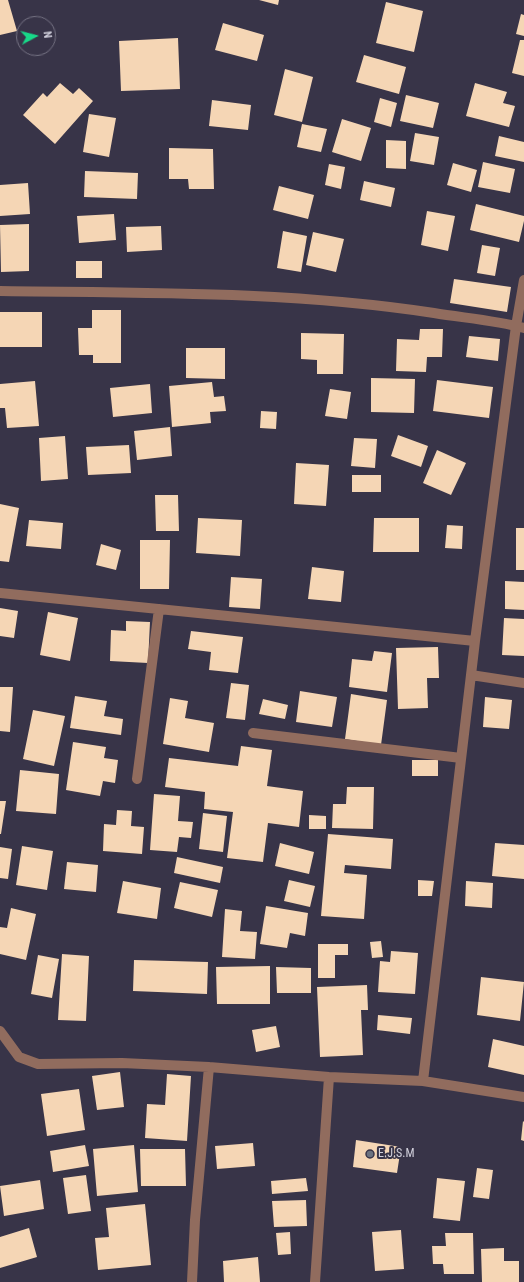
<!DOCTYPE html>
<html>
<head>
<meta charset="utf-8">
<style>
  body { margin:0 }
  #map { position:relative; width:524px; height:1282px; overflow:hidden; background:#383448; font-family:"Roboto Condensed",sans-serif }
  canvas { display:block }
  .north { position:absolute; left:16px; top:16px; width:40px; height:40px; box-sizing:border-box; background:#383448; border:1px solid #757283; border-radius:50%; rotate:83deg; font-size:11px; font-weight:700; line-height:16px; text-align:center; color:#d1d0dc }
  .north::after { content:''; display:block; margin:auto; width:14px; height:18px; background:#18d989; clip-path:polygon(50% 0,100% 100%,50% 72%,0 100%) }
</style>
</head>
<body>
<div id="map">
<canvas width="524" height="1282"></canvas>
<div class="north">N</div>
</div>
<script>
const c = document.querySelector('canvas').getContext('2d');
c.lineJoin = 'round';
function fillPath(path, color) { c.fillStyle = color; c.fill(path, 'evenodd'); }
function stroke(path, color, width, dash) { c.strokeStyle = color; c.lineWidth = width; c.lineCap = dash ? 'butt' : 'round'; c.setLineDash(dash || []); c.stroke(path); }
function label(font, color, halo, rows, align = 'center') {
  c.font = font + ' "Roboto Condensed",sans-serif'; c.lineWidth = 4; c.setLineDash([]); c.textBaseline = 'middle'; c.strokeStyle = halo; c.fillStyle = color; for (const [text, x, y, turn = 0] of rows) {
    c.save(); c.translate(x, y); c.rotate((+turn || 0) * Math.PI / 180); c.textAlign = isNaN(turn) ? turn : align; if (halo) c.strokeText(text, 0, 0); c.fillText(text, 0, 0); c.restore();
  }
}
const building = new Path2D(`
  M0 0H8L17 31 0 35Z
  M259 0H279L278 5Z
  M386 2 423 11 414 52 376 43Z
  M521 14 524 15V36L516 34Z
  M223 23 264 35 257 61 215 50Z
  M178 38 180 89 121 91 119 41Z
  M520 40H524V76L512 73Z
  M364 55 406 67 399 94 356 82Z
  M285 69 313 77 302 122 274 115Z
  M60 83 73 94 79 88 93 101 55 144 23 115 43 93 47 97Z
  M475 83 507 92 503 103 515 106 509 127 466 116Z
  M406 95 439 103 433 128 400 121Z
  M380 98 397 103 391 127 374 122Z
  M212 100 251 105 248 130 209 126Z
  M89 114 116 118 109 157 83 152Z
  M342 119 371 128 361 161 332 152Z
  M302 124 327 129 321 152 297 147Z
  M415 133 439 137 434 165 410 161Z
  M499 136 524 142V162L495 156Z
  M386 140 406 141V169L386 168Z
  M169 148 213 149 214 189H189L188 179H169Z
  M483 162 515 169 510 193 478 187Z
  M453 163 477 170 471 192 447 185Z
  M329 164 345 167 341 189 325 185Z
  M85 171 138 173 137 199 84 197Z
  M364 181 395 188 391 207 360 200Z
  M28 183 30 214 0 216V185Z
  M279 186 314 195 308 219 273 210Z
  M476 204 524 216V221L519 242 470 230Z
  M427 211 455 216 448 251 421 245Z
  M114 214 116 240 79 243 77 216Z
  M29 224V271L1 272 0 225Z
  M161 226 162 250 127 252 126 227Z
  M283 231 307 236 301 272 277 268Z
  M313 232 344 239 336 272 306 265Z
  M482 245 500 248 495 276 477 273Z
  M76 261H102V278H76Z
  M454 279 511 287 507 312 450 303Z
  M92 310H121V363H93V355H79L78 328H92Z
  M0 312H42V347H0Z
  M420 329H443L442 357H427L426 372 396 371 397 339 419 340Z
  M301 333 344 334 343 374H317V360L301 359Z
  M469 336 500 339 498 361 466 357Z
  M186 348H225V379L186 378Z
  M371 378 415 379 414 413 371 412Z
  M437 380 493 387 489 418 433 411Z
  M35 381 39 426 7 428 5 408H0V384Z
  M212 382 214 397 224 396 226 411 210 412 211 423 172 427 169 386Z
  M150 384 152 413 113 417 110 388Z
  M330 389 351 392 347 419 325 416Z
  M261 411 277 412 276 429 260 428Z
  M170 427 172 456 137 460 134 431Z
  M398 435 428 446 421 467 391 456Z
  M65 436 68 479 41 481 39 438Z
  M354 438 377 439 375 468 351 466Z
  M129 445 131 473 88 475 86 447Z
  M437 450 466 463 451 495 423 483Z
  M296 463 329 465 326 506 294 504Z
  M352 475H381V492H352Z
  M155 495H178L179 531H156Z
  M0 504 19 508 9 562 0 561Z
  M198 518 242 520 240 556 196 553Z
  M374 518H419V552H373Z
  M29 520 63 523 61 549 26 546Z
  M447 525 463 526 462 549 445 548Z
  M516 528H524V570H516Z
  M140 540H170L169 589H140Z
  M101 544 121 550 116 570 96 565Z
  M312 567 344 571 341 602 308 599Z
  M231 577 262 579 260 609 229 607Z
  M505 581 524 582V610L505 609Z
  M0 608 18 611 14 638 0 636Z
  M48 612 78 618 70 661 40 655Z
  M504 618 524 619V656L502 655Z
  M126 621 150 622 148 663 110 661 111 630 126 631Z
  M191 631 243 637 238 673 209 670 211 652 188 649Z
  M438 647 439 678H427L428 708 398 709 396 648Z
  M374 651 392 653 387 692 349 687 352 659 372 661Z
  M231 683 249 685 245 720 226 718Z
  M0 687H13L10 732 0 731Z
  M300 691 337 697 332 727 296 722Z
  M351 694 387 700 381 745 345 739Z
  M75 696 107 701 104 716 123 719 121 735 70 728Z
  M485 697 512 700 509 729 483 727Z
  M170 698 188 701 185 718 214 723 209 752 163 744Z
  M263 699 288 705 285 719 259 714Z
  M33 710 65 716 54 766 23 759Z
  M73 742 106 747 104 758 118 760 115 783 103 781 100 796 66 790Z
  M241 746 272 750 267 786 303 791 299 827 268 823 263 862 227 858 233 812 204 809 205 792 165 787 169 758 238 766Z
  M412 760H438V776H412Z
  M20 770 59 774 56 814 16 811Z
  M347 787H374L373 829 332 828 333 804H346Z
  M154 794 180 796 178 821 193 822 191 838 179 837 177 852 150 850Z
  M0 801H6L1 834H0Z
  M117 810 132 811 131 826 144 827 142 854 103 851 104 824 116 825Z
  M203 813 227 816 223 852 199 849Z
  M309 815 326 816V829H309Z
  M328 834 393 839 391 869 345 865 344 873 367 875 364 919 321 916Z
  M280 843 314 852 309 874 275 866Z
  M495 843 524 845V879L492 876Z
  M22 846 53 851 47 890 16 885Z
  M0 847 12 849 8 879 0 878Z
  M177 857 223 867 220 883 174 873Z
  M67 862 98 865 96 892 64 889Z
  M289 880 315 886 310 907 284 901Z
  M418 880 434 881 432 896H418Z
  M123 881 161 888 157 919 117 913Z
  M466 881 493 883 492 908 465 906Z
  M180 882 218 890 212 917 174 908Z
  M266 906 308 913 305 936 290 933 287 948 260 944Z
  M11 908 36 914 26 960 0 954V927L7 928Z
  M225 909 242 911 240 931 257 932 255 959 222 957Z
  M381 941 383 957 372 958 370 942Z
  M318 944H348V955H335V978H318Z
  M391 951 418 953 415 994 378 992 380 961 390 962Z
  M62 954 89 956 86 1021 58 1020Z
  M38 955 59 959 52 998 31 994Z
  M134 960 208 962 207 994 133 991Z
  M270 966V1004H217L216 967Z
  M276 967 311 968V993H277Z
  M481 977 524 982 520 1021 477 1015Z
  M367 985 368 1010H361L363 1055 320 1057 317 987Z
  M378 1015 412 1018 410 1034 377 1030Z
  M276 1026 280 1047 256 1052 252 1030Z
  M493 1039 524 1046V1075L488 1067Z
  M120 1072 124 1107 97 1110 92 1076Z
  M167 1074 191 1076 187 1141 145 1138 147 1104 165 1105Z
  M79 1089 85 1130 47 1136 41 1094Z
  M523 1121 524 1122V1141L521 1140Z
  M356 1140 401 1147 397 1173 353 1167Z
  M253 1143 255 1166 217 1169 215 1146Z
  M85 1145 89 1166 53 1172 50 1151Z
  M134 1145 138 1192 97 1196 93 1149Z
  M140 1149H185L186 1186H141Z
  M477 1168 493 1170 489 1199 473 1197Z
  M86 1175 91 1211 68 1214 63 1178Z
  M306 1178 308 1191 272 1194 271 1181Z
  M437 1178 465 1181 460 1221 433 1218Z
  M40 1180 44 1209 4 1216 0 1186Z
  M306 1200 307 1226 274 1227 272 1201Z
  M145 1204 151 1265 98 1270 95 1238 109 1237 106 1208Z
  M29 1228 37 1257 0 1268V1237Z
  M401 1230 404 1269 375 1271 372 1232Z
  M290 1232 291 1254 278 1255 276 1233Z
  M445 1233H473L474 1274H444L443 1264H433L432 1246H446Z
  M504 1248V1261H519V1282H482L481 1249Z
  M258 1257 260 1282H224L223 1261Z`);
const minor = new Path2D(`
  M0 291C145 293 291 291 434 313 464 318 495 320 524 328
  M0 593 475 641
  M471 675 524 683
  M253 733 461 758
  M137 779 159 609
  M0 1031 19 1057 38 1064 122 1063 209 1067 329 1077 423 1081 524 1097
  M423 1081 475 641 516 326 524 280
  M192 1282 195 1220 209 1067
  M315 1282 329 1077`);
const markers = [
  [370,1154,4,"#6b7280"]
];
const poiNames = [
  ["E.J.S.M",378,1154]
];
fillPath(building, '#f5d6b5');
stroke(minor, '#916c5e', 10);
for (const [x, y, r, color] of markers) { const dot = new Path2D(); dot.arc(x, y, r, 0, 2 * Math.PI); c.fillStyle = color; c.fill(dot); stroke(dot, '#383448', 1.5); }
label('12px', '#d1d0dc', '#383448', poiNames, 'left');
</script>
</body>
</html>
